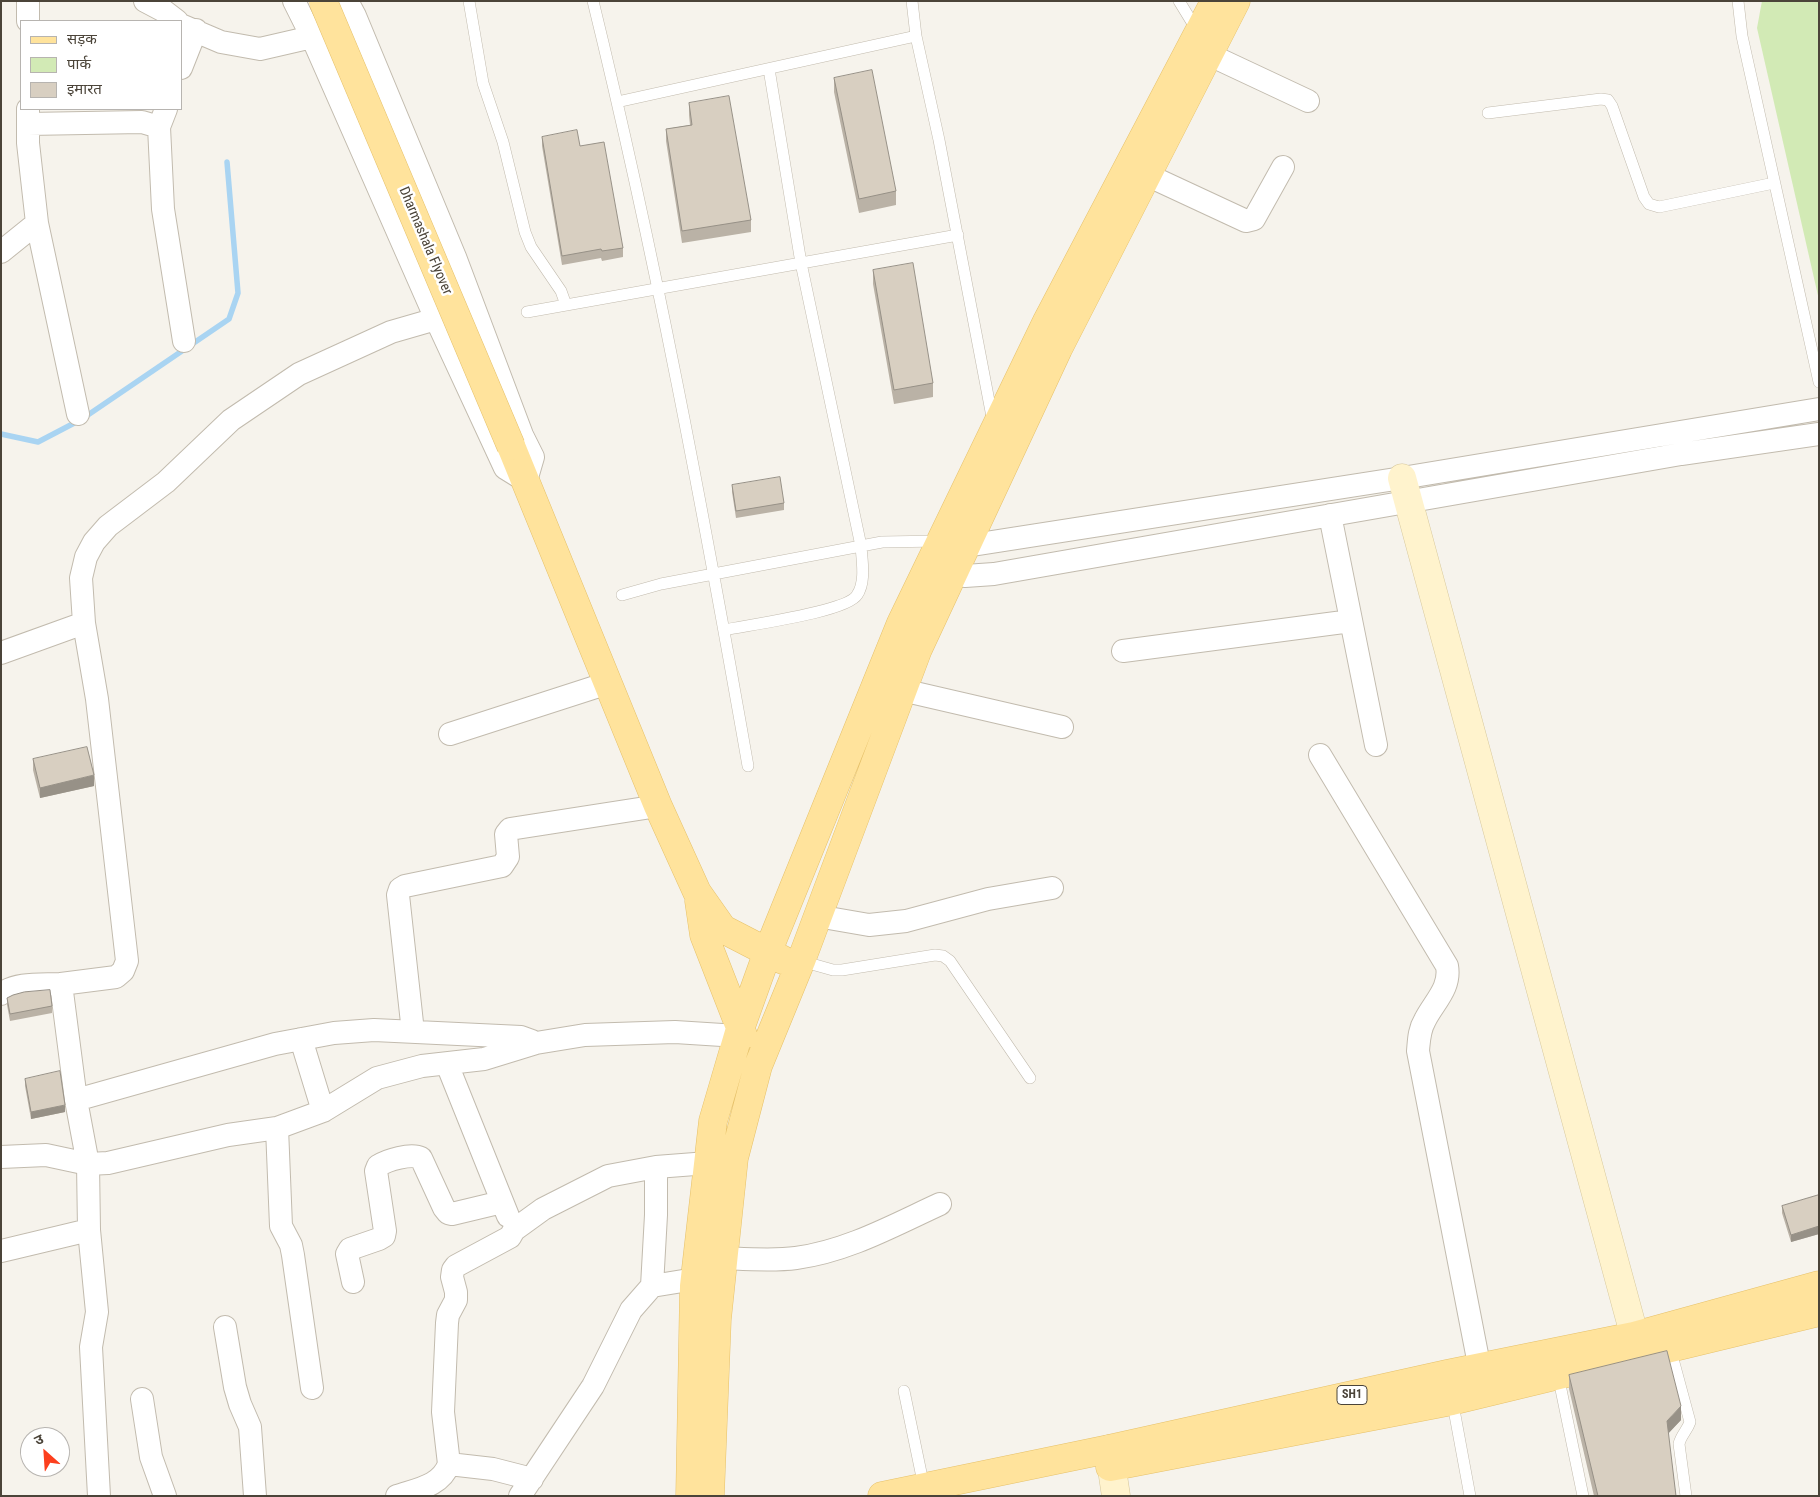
<!DOCTYPE html>
<html>
<head>
<meta charset="utf-8">
<style>
  body { margin:0 }
  #map { position:relative; width:1820px; height:1497px; overflow:hidden; background:#f6f3ec; font-family:"Roboto Condensed","Noto Sans Devanagari",sans-serif }
  canvas { display:block }
  .frame { position:absolute; inset:0; border:2px solid #4b4439; pointer-events:none }
  .legend { position:absolute; left:20px; top:20px; width:162px; height:90px; box-sizing:border-box; background:#fff; border:1px solid #b7b4b0; margin:0; padding:6px 9px; list-style:none; font-size:15px; color:#4b4439 }
  .legend li { display:flex; align-items:center; gap:10px; height:25px }
  .legend b { width:25px; border:1px solid #b7b4b0 }
  .north { position:absolute; left:20px; top:1427px; width:50px; height:50px; box-sizing:border-box; background:#fff; border:1px solid #b7b4b0; border-radius:50%; rotate:334deg; font-size:14px; font-weight:700; line-height:20px; text-align:center; color:#4b4439 }
  .north::after { content:''; display:block; margin:auto; width:18px; height:22px; background:#fc3f1d; clip-path:polygon(50% 0,100% 100%,50% 72%,0 100%) }
</style>
</head>
<body>
<div id="map">
<canvas width="1820" height="1497"></canvas>
<div class="frame"></div>
<ul class="legend">
<li><b style="height:6px;background:#ffe39c"></b>सड़क</li>
<li><b style="height:14px;background:#d2eab5"></b>पार्क</li>
<li><b style="height:14px;background:#d8cfc1"></b>इमारत</li>
</ul>
<div class="north">उ</div>
</div>
<script>
const c = document.querySelector('canvas').getContext('2d');
c.lineJoin = 'round';
function fillPath(path, color) { c.fillStyle = color; c.fill(path, 'evenodd'); }
function stroke(path, color, width, dash) { c.strokeStyle = color; c.lineWidth = width; c.lineCap = dash ? 'butt' : 'round'; c.setLineDash(dash || []); c.stroke(path); }
function label(font, color, halo, rows, align = 'center') {
  c.font = font + ' "Roboto Condensed",sans-serif'; c.lineWidth = 5; c.setLineDash([]); c.textBaseline = 'middle'; c.strokeStyle = halo; c.fillStyle = color; for (const [text, x, y, turn = 0] of rows) {
    c.save(); c.translate(x, y); c.rotate((+turn || 0) * Math.PI / 180); c.textAlign = isNaN(turn) ? turn : align; if (halo) c.strokeText(text, 0, 0); c.fillText(text, 0, 0); c.restore();
  }
}
const green = new Path2D(`
  M1762 1H1819V300L1757 28Z`);
const stream = new Path2D(`
  M1 434 38 442 82 419 229 319 238 293 227 162`);
const lane = new Path2D(`
  M469 1 483 83 503 142 525 232 531 247 561 291 566 305
  M593 1C655 254 703 510 748 766
  M912 1 916 36 939 140 993 422
  M1179 1 1198 32
  M1738 1 1742 36 1819 382
  M617 102 916 36
  M1488 113 1601 99 1608 100 1612 106 1644 197 1649 204 1659 207 1774 183
  M527 312 958 235
  M622 595 661 584 882 542 940 541
  M724 630C747 625 847 612 857 595 866 582 862 561 861 546L801 263 769 69
  M801 961 833 970H842L935 955 943 956 950 961 1030 1078
  M1670 1348 1690 1422C1687 1431 1681 1435 1679 1444L1686 1496
  M1558 1375 1583 1496
  M904 1391 924 1487
  M1452 1399 1470 1496`);
const street = new Path2D(`
  M28 1V21
  M145 1 164 11 177 21
  M294 1 312 37 436 319 505 468 526 481 533 457 522 435 455 257 355 16 347 1
  M181 25 221 42 260 49 312 37 326 30
  M1195 48 1308 101
  M181 68 196 30
  M28 109V143L37 223 78 414
  M166 109 159 127 163 209 184 341
  M28 124 142 122 159 127
  M1132 168 1246 221 1254 219 1283 167
  M1 252 37 223
  M1330 515 1376 745
  M953 544 966 546 1402 478 1819 409
  M937 571 965 576 994 574 1681 454 1819 434
  M1123 651 1351 621
  M1 653 84 623
  M902 690 1062 727
  M450 734 608 683
  M1320 755 1447 966C1451 988 1434 1002 1425 1020 1419 1030 1419 1040 1418 1051L1483 1385
  M817 916 869 925 906 921 988 899 1052 888
  M1 994C17 982 41 985 61 984
  M413 1032 398 895 400 889 405 886 502 866 508 857 506 834 510 829 658 806
  M301 1039 323 1111
  M447 1064 508 1216
  M76 1100 275 1044 334 1033 374 1030 521 1037 532 1041
  M277 1128 281 1226 291 1245 293 1255 312 1388
  M1 1157 46 1155 88 1164 108 1163 228 1135 277 1128 323 1111 377 1078 422 1066 484 1059 536 1043 585 1035 675 1032 738 1036
  M1 1251 89 1230
  M723 1258C747 1259 773 1261 796 1258 848 1251 894 1225 940 1204
  M353 1282 347 1254 350 1249 379 1239 384 1236 385 1231 376 1171 378 1166C387 1160 411 1153 421 1158L444 1208 448 1213 452 1214 502 1202
  M652 1286 656 1215V1167
  M225 1327 235 1387 240 1404 250 1427 255 1496
  M142 1399 151 1457 165 1496
  M532 1479 493 1469 449 1464 443 1412 447 1323 448 1315 456 1300V1292L452 1277 453 1270 456 1266 510 1237 514 1230 543 1209 608 1176 656 1167 708 1163
  M99 1496 91 1347 97 1312 89 1230 88 1164 76 1100 61 984 116 977 123 971 127 961 97 699 84 623 81 578 86 557 94 542 108 526 166 482 231 420 299 374 391 332 436 319
  M397 1496C418 1489 441 1486 449 1464
  M520 1496 593 1386 631 1310 652 1286 695 1279`);
const secondary = new Path2D(`
  M1402 478 1640 1356
  M1109 1449 1116 1496`);
const primary = new Path2D(`
  M511 446 658 806 697 892 723 929 783 960
  M699 901 704 935 743 1035
  M1110 1467 1452 1401 1819 1312
  M690 1496 694 1286 713 1121 740 1029 768 951 901 623 1046 323 1215 1
  M710 1496 717 1319 734 1158 758 1066 801 961 918 649 1058 349 1236 1
  M882 1496 1109 1449 1447 1374 1634 1336 1819 1285`);
const primaryBridge = new Path2D(`
  M323 1 511 446`);
const wall = new Path2D(`
  M834 78 896 191V205L859 213 834 92Z
  M689 103 751 220V232L682 243 666 141V129L690 125 689 115Z
  M542 137 580 146 623 248V257L602 261 601 258 562 265 542 146Z
  M873 270 933 383V397L894 404 873 284Z
  M732 485 784 503V510L736 518 732 492Z
  M33 759 94 786 40 798 33 770Z
  M7 998 52 1006V1013L10 1021 7 1005Z
  M25 1079 65 1112 31 1119 25 1086Z
  M1819 1195V1234L1791 1242 1782 1213V1206Z
  M1569 1375 1681 1420 1668 1433 1676 1496H1594L1569 1389Z`);
const shadedWall = new Path2D(`
  M94 775V786L40 798V788Z
  M65 1105V1112L31 1119V1112Z
  M1819 1226V1234L1791 1242V1235Z
  M1681 1406V1420L1667 1435V1421Z`);
const building = new Path2D(`
  M872 70 896 191 859 199 834 78Z
  M729 96 751 220 682 231 666 129 692 125 689 103Z
  M577 130 580 146 604 142 623 248 602 251 601 249 562 256 542 137Z
  M913 263 933 383 894 390 873 270Z
  M780 477 784 503 736 511 732 485Z
  M87 747 94 775 40 788 33 759Z
  M50 990 52 1006 10 1014 7 998 13 995 24 992Z
  M60 1071 65 1105 31 1112 25 1079Z
  M1819 1195V1226L1791 1235 1782 1206Z
  M1667 1351 1681 1406 1667 1421 1676 1496H1598L1569 1375Z`);
const shields = [
  [1352,1395,30]
];
const shieldNames = [
  ["SH1",1352,1395]
];
const streetNames = [
  ["Dharmashala Flyover",425,241,67]
];
fillPath(green, '#d2eab5');
stroke(stream, '#a9d4f2', 5.5);
stroke(lane, '#c2bbae', 12);
stroke(street, '#c2bbae', 24);
stroke(secondary, '#d6c79b', 29);
stroke(primary, '#e6c16a', 29);
stroke(lane, '#fff', 11);
stroke(street, '#fff', 22);
stroke(secondary, '#fff3cd', 28);
stroke(primary, '#ffe39c', 28);
stroke(primaryBridge, '#e6c16a', 29, []);
stroke(primaryBridge, '#ffe39c', 28);
fillPath(wall, '#bab2a6');
fillPath(shadedWall, '#979187');
fillPath(building, '#d8cfc1');
stroke(building, '#979187', 1);
for (const [x, y, w] of shields) { const box = new Path2D(); box.roundRect(x - w / 2, y - 9.5, w, 19, 4); c.fillStyle = '#fff'; c.fill(box); stroke(box, '#4b4439', 1); }
label('bold 12px', '#4b4439', null, shieldNames);
label('14px', '#4b4439', '#fff', streetNames);
</script>
</body>
</html>
